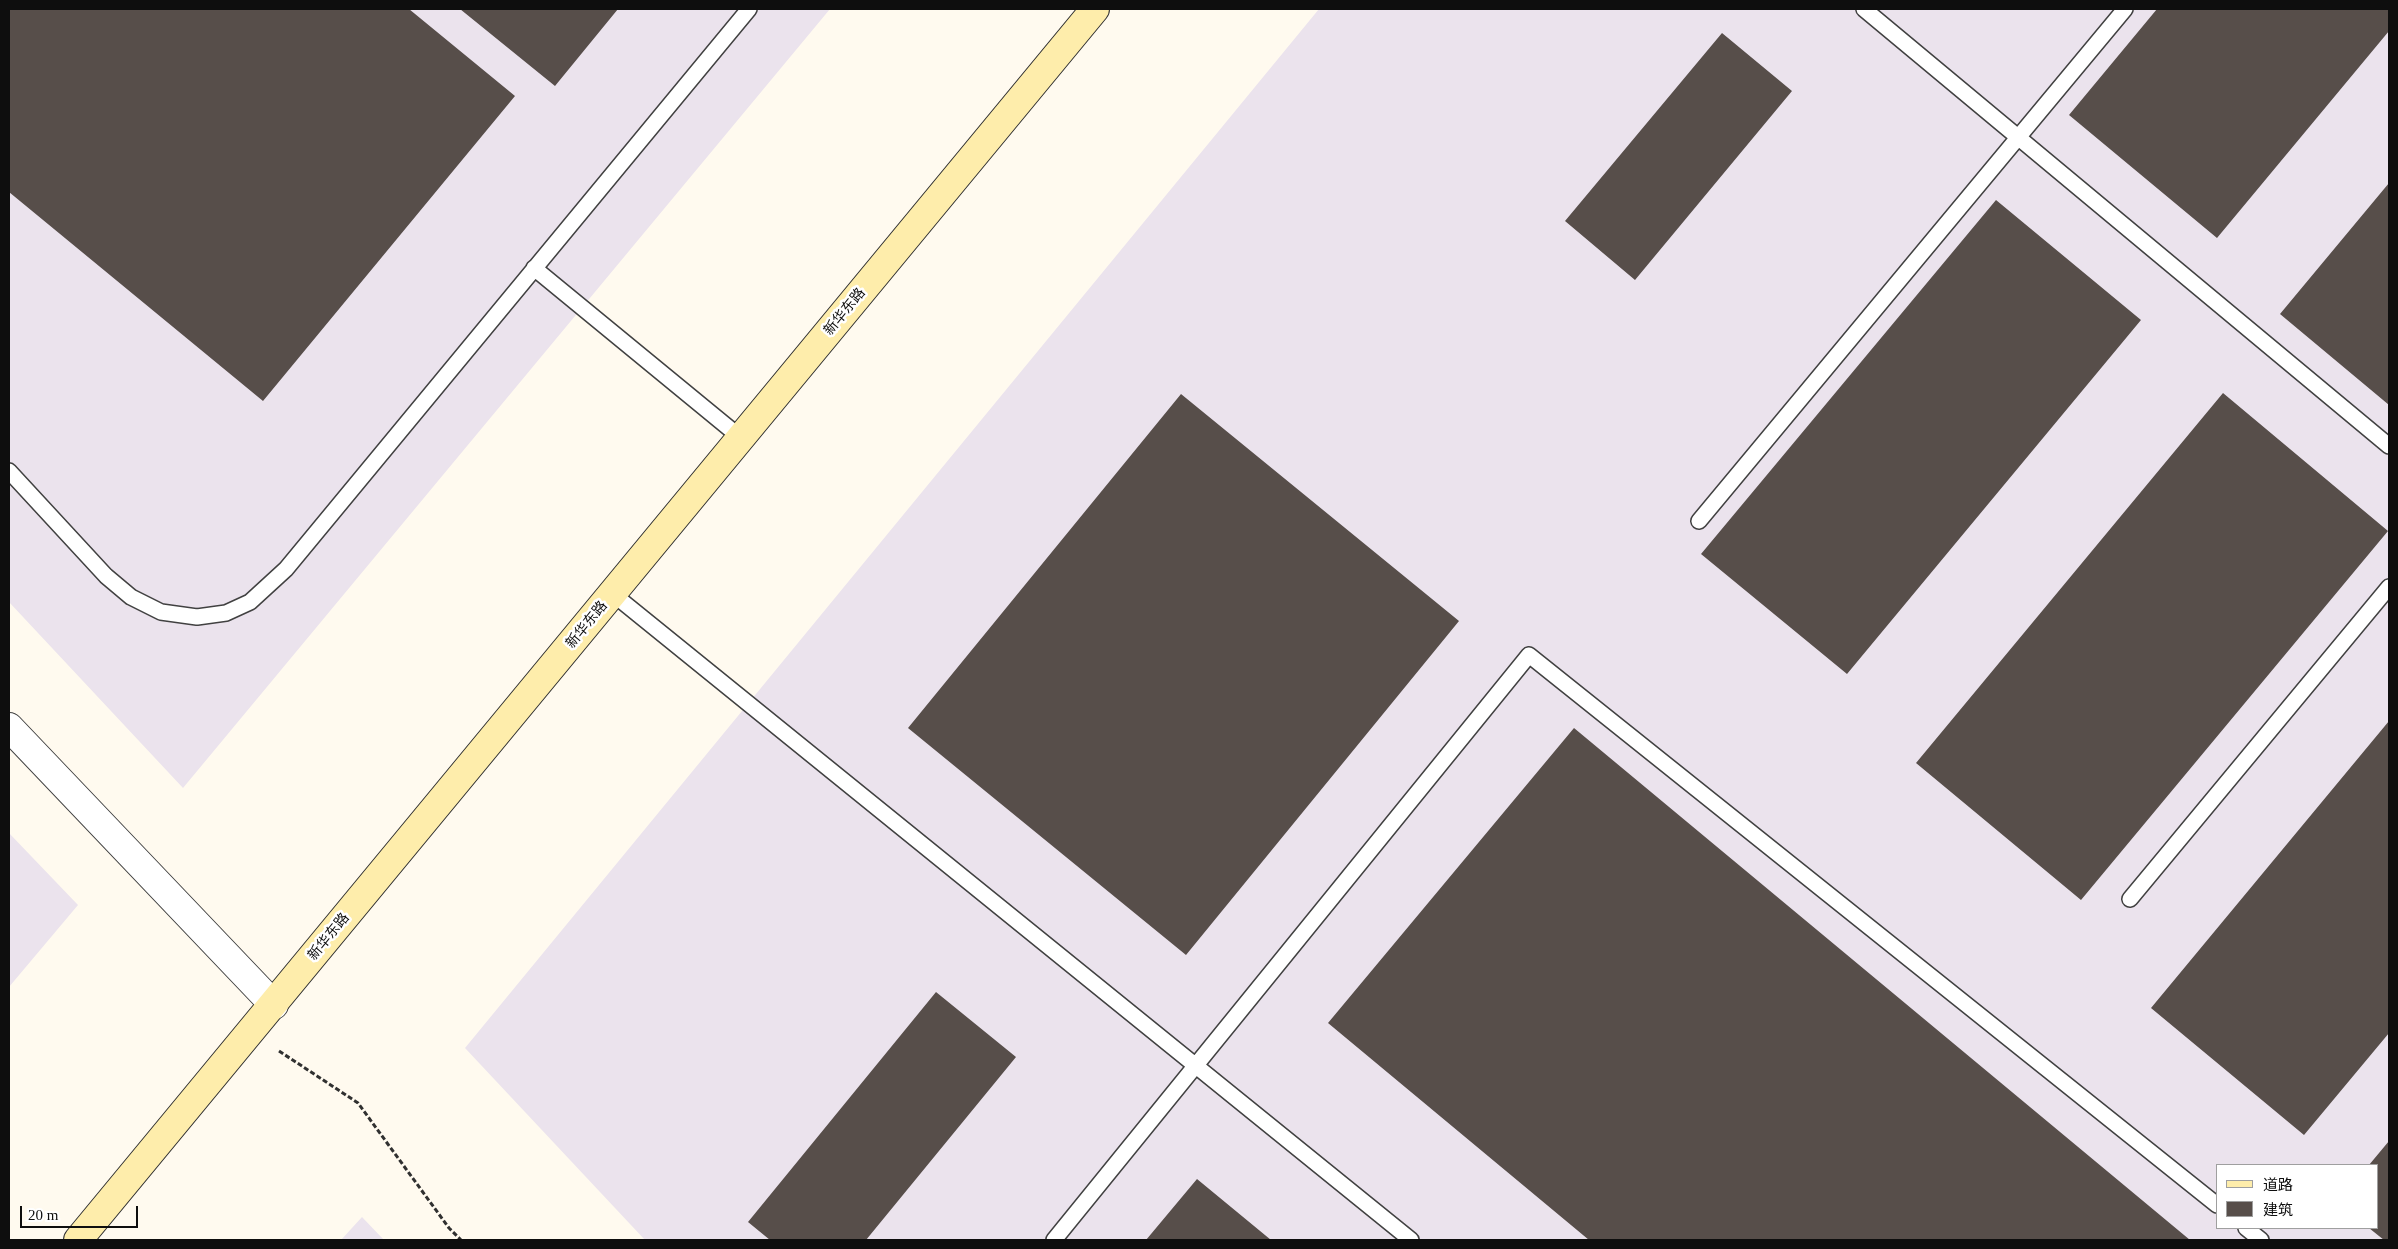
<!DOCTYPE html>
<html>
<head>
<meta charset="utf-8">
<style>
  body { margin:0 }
  #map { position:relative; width:2398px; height:1249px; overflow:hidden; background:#fffaef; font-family:"Times New Roman","Noto Sans SC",serif }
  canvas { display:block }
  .frame { position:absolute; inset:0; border:10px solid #0e0e0e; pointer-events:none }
  .legend { position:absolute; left:2216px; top:1164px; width:162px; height:65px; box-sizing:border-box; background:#fff; border:1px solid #9f9f9f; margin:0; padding:6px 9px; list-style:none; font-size:15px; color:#0e0e0e }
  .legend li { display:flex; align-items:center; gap:10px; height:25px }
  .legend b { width:25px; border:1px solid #9f9f9f }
  .scale { position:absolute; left:20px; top:1206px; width:118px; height:22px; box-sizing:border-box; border:2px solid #0e0e0e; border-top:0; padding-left:6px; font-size:15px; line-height:18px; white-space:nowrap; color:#0e0e0e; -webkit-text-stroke:4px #fff; paint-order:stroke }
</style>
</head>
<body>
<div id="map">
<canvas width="2398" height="1249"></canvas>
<div class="frame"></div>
<ul class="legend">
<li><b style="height:6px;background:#feedab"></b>道路</li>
<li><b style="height:14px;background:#574e4a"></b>建筑</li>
</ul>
<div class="scale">20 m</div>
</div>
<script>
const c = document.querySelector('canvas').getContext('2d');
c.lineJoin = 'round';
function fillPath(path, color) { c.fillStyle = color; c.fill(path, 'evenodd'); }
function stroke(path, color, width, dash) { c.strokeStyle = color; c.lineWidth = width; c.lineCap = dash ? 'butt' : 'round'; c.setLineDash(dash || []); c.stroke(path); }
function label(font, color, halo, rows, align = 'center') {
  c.font = font + ' "Times New Roman","Noto Sans SC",serif'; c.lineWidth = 5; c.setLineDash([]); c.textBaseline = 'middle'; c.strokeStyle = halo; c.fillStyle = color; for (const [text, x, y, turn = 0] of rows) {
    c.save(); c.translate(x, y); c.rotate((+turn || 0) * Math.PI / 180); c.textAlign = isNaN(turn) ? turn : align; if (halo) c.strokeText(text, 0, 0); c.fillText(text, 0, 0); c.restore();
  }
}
const industrial = new Path2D(`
  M9 9H830L183 788 9 602Z
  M1319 9H2389V1240H645L465 1048ZM2217 1165H2377V1228H2217Z
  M9 833 78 905 9 987Z
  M362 1217 384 1240H341Z`);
const building = new Path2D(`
  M9 9H409L515 96 263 401 9 192Z
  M460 9H618L555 86Z
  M2157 9H2389V31L2217 238 2069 115Z
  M1722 33 1792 91 1635 280 1565 221Z
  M2389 183V405L2280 314Z
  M1996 200 2141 320 1847 674 1701 554Z
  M2223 393 2388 531 2081 900 1916 763Z
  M1181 394 1459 621 1186 955 908 728Z
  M2389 721V1033L2304 1135 2151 1008Z
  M1574 728 2190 1240H1589L1328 1023Z
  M936 992 1016 1057 866 1240H770L748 1222Z
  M2389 1141V1240H2384L2369 1228H2377V1165H2369Z
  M1197 1179 1271 1240H1146Z`);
const path = new Path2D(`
  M279 1051 358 1103 449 1228 461 1240`);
const service = new Path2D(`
  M1864 9 2389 446
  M534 268 741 438
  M9 471 106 576 131 597 161 612 197 617 226 613 250 602 286 569 749 9
  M1699 521 2125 9
  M613 594 1411 1240
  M2130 899 2389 587
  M2246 1228 2261 1240
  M1054 1240 1529 655 2217 1205`);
const minor = new Path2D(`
  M9 727 274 1005`);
const secondary = new Path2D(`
  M78 1240 1095 9`);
const streetNames = [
  ["新华东路",845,312,-51],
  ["新华东路",587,625,-51],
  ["新华东路",329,937,-51]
];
fillPath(industrial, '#ebe3ed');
fillPath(building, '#574e4a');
stroke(service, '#414141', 18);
stroke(minor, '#414141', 30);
stroke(secondary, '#303030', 30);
stroke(path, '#303030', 3, [5, 2.5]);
stroke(service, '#fff', 15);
stroke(minor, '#fff', 28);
stroke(secondary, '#feedab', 28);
label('14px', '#0e0e0e', '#fff', streetNames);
</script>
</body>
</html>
